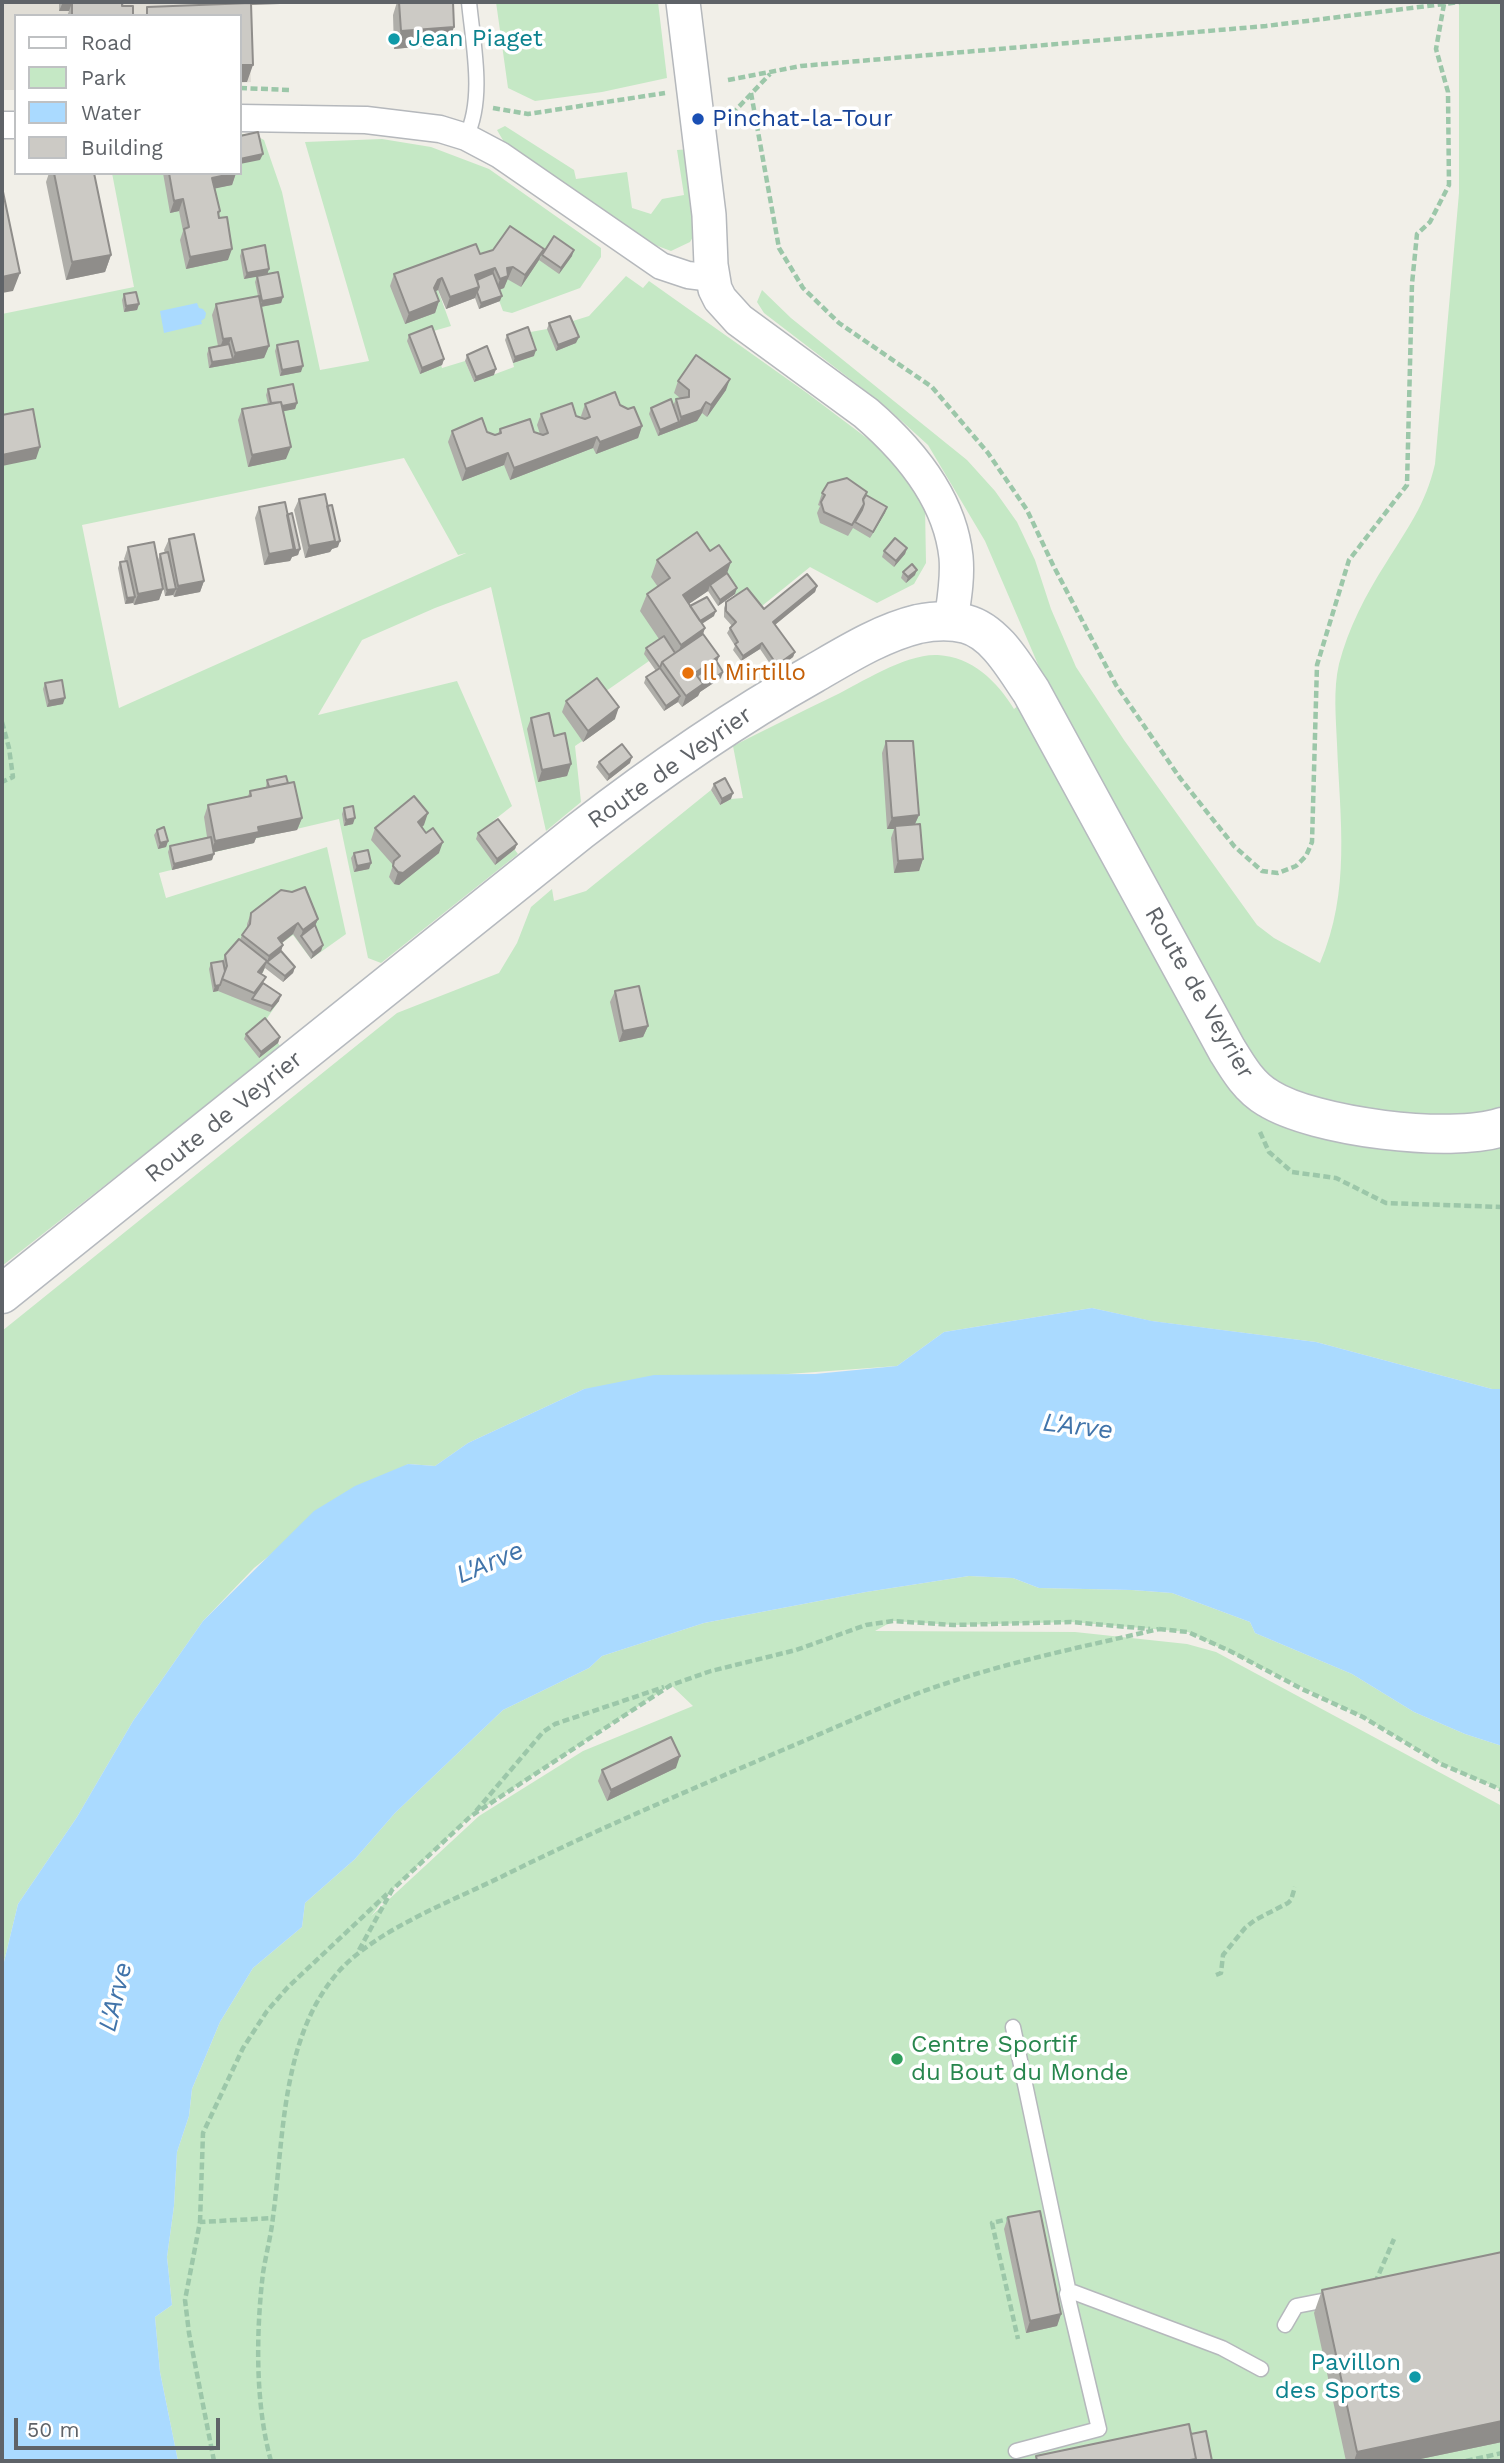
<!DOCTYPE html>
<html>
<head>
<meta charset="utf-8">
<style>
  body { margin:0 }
  #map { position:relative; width:1504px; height:2463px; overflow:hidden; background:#f1efe8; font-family:"Work Sans",sans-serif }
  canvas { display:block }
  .frame { position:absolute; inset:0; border:4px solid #5f6368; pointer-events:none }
  .legend { position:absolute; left:14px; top:14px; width:228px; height:161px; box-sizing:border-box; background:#fff; border:2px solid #bfc1c3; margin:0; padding:9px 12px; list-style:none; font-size:21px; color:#5f6368 }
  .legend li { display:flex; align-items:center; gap:14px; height:35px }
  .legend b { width:35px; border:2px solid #bfc1c3 }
  .scale { position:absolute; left:14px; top:2418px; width:206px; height:32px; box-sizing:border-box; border:4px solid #5f6368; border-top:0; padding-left:9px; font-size:21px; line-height:24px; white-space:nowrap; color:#5f6368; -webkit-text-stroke:5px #fff; paint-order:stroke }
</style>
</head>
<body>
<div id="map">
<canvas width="1504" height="2463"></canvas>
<div class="frame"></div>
<ul class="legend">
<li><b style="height:9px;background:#fff"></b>Road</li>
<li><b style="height:19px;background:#c5e8c5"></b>Park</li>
<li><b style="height:19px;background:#aadaff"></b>Water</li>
<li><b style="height:19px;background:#cccac5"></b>Building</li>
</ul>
<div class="scale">50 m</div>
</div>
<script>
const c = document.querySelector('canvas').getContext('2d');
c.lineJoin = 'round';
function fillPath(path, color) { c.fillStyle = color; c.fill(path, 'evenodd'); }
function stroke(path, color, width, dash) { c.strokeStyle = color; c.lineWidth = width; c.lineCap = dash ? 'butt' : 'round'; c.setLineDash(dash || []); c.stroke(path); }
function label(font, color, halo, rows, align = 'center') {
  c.font = font + ' "Work Sans",sans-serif'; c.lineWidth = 7; c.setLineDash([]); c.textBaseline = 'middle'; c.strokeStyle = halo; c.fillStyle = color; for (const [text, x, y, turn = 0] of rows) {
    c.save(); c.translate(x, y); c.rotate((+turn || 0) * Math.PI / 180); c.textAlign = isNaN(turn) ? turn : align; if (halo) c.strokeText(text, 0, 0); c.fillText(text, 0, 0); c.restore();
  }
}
const education = new Path2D(`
  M2 2H247L251 82 240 83V16H16V90H2Z`);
const green = new Path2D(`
  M496 2H658L667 78 602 92 535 101 508 88Z
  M1459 2H1502V1389H1492L1316 1342 1151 1321 1092 1308 944 1332 897 1366 584 1389 468 1443 435 1466 408 1464 279 1548 254 1568 203 1621 133 1721 77 1817 18 1904 2 1970V1331L397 1013 499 973 517 943 531 907 552 889 554 901 586 891 711 790 720 805 731 799 743 798 733 746C767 729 800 712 834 696 862 682 907 653 938 655 972 657 997 681 1014 709L1046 683 985 541 928 445 884 405 764 313 757 302 762 290 791 318 967 460 995 491 1017 522 1035 560 1051 609 1076 667 1124 740 1257 925 1274 938 1320 963C1351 891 1340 820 1337 744 1336 718 1333 690 1339 664 1348 629 1366 594 1386 563 1407 529 1426 504 1435 464L1459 193Z
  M505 126 574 170 576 179 627 172 632 208 651 214 662 199 684 195 677 150 690 149 698 229 690 242 671 251 655 245 504 142 497 130Z
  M240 134H253L264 140 282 192 320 370 369 361 305 142 382 139 431 147 489 169 601 248V257L580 288 512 313 503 311 491 279 431 271 451 326 430 332 442 368 465 361 474 382 514 367 513 363 534 355 525 333 547 329 589 316 626 276 643 288 649 281 807 393 872 442 902 471 925 506 926 563 914 584 877 603 810 567 757 610 738 599 713 562 664 595 662 642 649 661 599 696 615 719 575 746 581 802 546 831 491 587 435 608 362 640 318 715 457 681 512 806 493 821 518 854 381 963 368 958 339 819 254 839V843L211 853 212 860 159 873 166 898 327 847 346 934 311 959 293 935 274 949 263 972 254 984 279 1001 263 1024 281 1047 2 1266V314L134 287 112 173H240ZM404 458 458 555 466 553 119 708 82 525Z
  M969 1576 1013 1578 1039 1588 1132 1590 1172 1593 1250 1622 1255 1633 1352 1674 1414 1712 1465 1734 1502 1746V1790L1442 1764 1363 1717 1188 1632 1071 1622 954 1625 893 1621 875 1631 1075 1632 1187 1644 1216 1652 1502 1806V2461H178L160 2372 155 2317 172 2305 167 2257 174 2206 177 2152 189 2116 192 2089 220 2022 253 1968 302 1927 305 1903 355 1859 395 1813 503 1710 589 1668 602 1656 704 1623 866 1592ZM671 1685 693 1706 583 1751 479 1816 371 1916 392 1890 471 1816Z`);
const water = new Path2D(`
  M197 303 199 308 203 309 206 313 205 318 201 321 202 324 164 333 160 311Z
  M1092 1308 1152 1321 1316 1342 1492 1389H1502V1746L1465 1734 1414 1712 1352 1674 1255 1633 1250 1622 1172 1593 1132 1590 1039 1588 1013 1578 969 1576 866 1592 704 1623 602 1656 589 1668 503 1710 395 1813 355 1859 305 1903 302 1927 253 1968 220 2022 192 2089 189 2116 177 2152 174 2206 167 2257 172 2305 155 2317 160 2372 178 2461H2V1970L18 1904 77 1817 133 1721 203 1621 314 1511 355 1486 408 1464 435 1466 468 1443 584 1389 654 1375 815 1374 897 1366 944 1332Z`);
const path = new Path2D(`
  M728 80 801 66 1266 26 1460 2
  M240 88 290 90
  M751 93 779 248 803 288 839 323 932 387 988 453 1027 510 1053 565 1116 685 1180 778 1234 846 1262 871 1278 873 1296 866 1306 856 1312 842 1317 665 1349 560 1407 485 1412 284 1417 234 1430 222 1449 185 1448 92 1436 49 1444 4
  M493 108 528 114 665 93
  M732 114 770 74
  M2 722 9 748 13 777 2 782
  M1260 1132 1269 1152 1292 1172 1336 1178 1386 1203 1502 1207
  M1159 1629 1188 1632 1230 1651 1302 1689 1363 1717 1441 1764 1502 1790
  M476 1811 543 1732 555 1724 664 1687
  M359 1950 392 1890 471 1816 671 1685 711 1671 796 1650 866 1625 893 1621 954 1625 1071 1622 1150 1629
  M1216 1975 1221 1973 1223 1955 1245 1928 1255 1920 1288 1903 1291 1900 1295 1887
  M1013 2218 992 2223 1018 2339
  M200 2222 203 2133 243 2048 267 2011 288 1987 387 1894
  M1375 2283 1394 2239
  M214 2461 189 2333 185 2300 200 2222 273 2218
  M271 2461C255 2404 256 2332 263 2273 266 2254 271 2236 273 2217 284 2137 281 2035 340 1970 378 1929 452 1901 503 1876 595 1830 690 1790 785 1749 837 1727 888 1703 941 1685 1012 1661 1086 1646 1159 1629
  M1466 2461 1502 2453`);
const service = new Path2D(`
  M466 137C485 99 473 44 469 2
  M1013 2027 1069 2293
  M1285 2325 1296 2306 1337 2298
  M1016 2451 1099 2429 1067 2294 1073 2292 1222 2348 1261 2369`);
const minor = new Path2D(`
  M240 118 366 120 440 129 466 137 500 155 661 266 688 275 712 278
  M2 125H16`);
const tertiary = new Path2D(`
  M683 2 709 215 711 265 715 289 720 299 739 320 866 413C909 450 950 499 956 557 958 579 954 600 951 621`);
const secondary = new Path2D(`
  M2 1294 580 831C655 773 731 720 813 674 846 655 881 633 918 624 933 621 951 620 966 624 996 632 1015 668 1031 691L1227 1050C1238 1068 1249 1087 1268 1098 1314 1127 1451 1144 1502 1127`);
const wall = new Path2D(`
  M59 2H124L123 6 133 16H67L69 11H59Z
  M397 2H453L448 44 394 49 393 15Z
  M49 173H94L111 255 105 272 66 280 46 182Z
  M163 173H236L232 185 215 188 220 211 219 215 228 260 186 269 180 240 183 231 179 211 170 213Z
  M544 249 539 260 521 287 507 279 504 288 499 290 500 301 479 309 475 298 446 309 438 290 435 291 439 301 435 313 405 324 390 286 394 274 480 254Z
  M242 250 269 269 267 274 283 297 281 303 261 307 269 346 264 358 209 368 207 354 209 348 218 346 212 315 216 304 258 296 255 282 257 276 244 279 240 256Z
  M542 255 572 256 559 274 539 260Z
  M124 294 139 304 137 310 124 312 122 300Z
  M549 323 576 343 556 351 547 329Z
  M409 335 444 359 442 365 420 374 407 341Z
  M507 335 534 356 513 363 505 340Z
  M277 345 301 372 280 376 275 351Z
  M467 355 494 375 474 382 465 361Z
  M678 381 726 390 707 417 702 413 697 421 658 436 649 414 651 408 673 406 676 399 680 398 674 393Z
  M268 389 297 403 295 409 283 411 286 459 248 467 238 420 242 409 268 404 266 395Z
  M585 404 620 405 642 426 638 438 596 454 593 448 510 480 504 465 462 481 448 442 452 431 487 432 495 435 498 434 500 429 534 432 540 434 537 425 541 414 576 416 582 418 581 416Z
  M822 493 865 497 887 507 870 538 853 528 848 536 820 523 817 513 820 506 818 505Z
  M299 499 338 547 332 549 330 552 305 558 294 510Z
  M259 507 287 515 300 549 298 555 292 557 290 561 264 565 255 518Z
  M169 539 204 581 200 592 174 597 173 595 165 596 158 560 160 554 165 553 164 550Z
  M128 547 163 589 159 600 134 605 133 603 125 604 118 568 120 562 125 561 124 559Z
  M907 548 905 554 894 567 882 557 884 551Z
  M657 560 727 573 735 594 718 606 708 591 689 604 690 606 714 616 702 624 705 628 703 634 719 656 717 662 721 678 700 692 698 696 682 707 678 702 664 711 644 683 646 677 656 671 644 654 646 648 659 639 640 611 647 594 658 587 651 577Z
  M903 572 915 575 906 583 901 578Z
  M817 586 815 592 775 625 795 652 793 657 775 671 760 649 741 661 733 650 735 646 727 633 730 628 732 626 724 617V608L726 602 764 609Z
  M45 683 63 704 47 707 43 689Z
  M566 701 615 719 583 742 562 712Z
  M531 718 554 736 571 764 567 776 538 782 527 729Z
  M886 741 919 815 915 824 923 859 919 871 894 873 891 838 894 829H887L882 753Z
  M599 762 630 763 607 781 596 767Z
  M267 780 302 818 297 830 256 838 254 843 214 852 212 860 172 870 168 852 170 846 207 837 204 817 208 805 248 796 250 791 266 787Z
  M714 784 731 799 720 805 711 790Z
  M344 808 353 824 344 826 342 814Z
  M424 825 422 827 439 853 399 885 394 884 389 877 393 865 371 840 375 828Z
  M157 830 168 841 166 847 158 849 154 835Z
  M478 833 517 844 515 849 495 865 476 839Z
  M354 853 371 863 369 869 354 872 351 858Z
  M251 913 318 919 315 925 323 945 321 951 311 959 293 934 282 943 283 945 281 951 295 967 293 973 283 982 265 968 261 975 266 977 263 983 279 1001 270 1012 218 991 213 992 209 969 211 963 223 961 225 955 240 940 242 935 247 928V924Z
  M615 991 648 1026 643 1037 619 1042 610 1002Z
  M246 1034 280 1037 278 1043 259 1058 244 1039Z
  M676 1768 607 1801 598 1781 602 1770Z
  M1008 2217 1061 2314 1057 2326 1026 2333 1004 2229Z
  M1322 2290 1502 2442 1411 2461H1346L1314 2313Z`);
const shadedWall = new Path2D(`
  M63 2H74L72 8V3L69 11H59Z
  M253 2H338L251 5Z
  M454 27 448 44 394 49 401 31Z
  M240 65H253L247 82H240Z
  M263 154 260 160 240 164V159Z
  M236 173 232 185 208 190 212 178Z
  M183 199 179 211 170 213 174 201Z
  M232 249 228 260 186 269 190 257Z
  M544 249 539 260 521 287 525 275Z
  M574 250 572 256 559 274 561 268Z
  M111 255 105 272 66 280 72 262Z
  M513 267 504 288 496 291 500 279 507 268Z
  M495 268 491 279 475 285V275Z
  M269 269 267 275 244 279 247 273Z
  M20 273 13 291 2 293V277Z
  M442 278 438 290 434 292 430 300 438 280Z
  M479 287 475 298 446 309 450 297Z
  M502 296 500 301 479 309 481 303Z
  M283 297 281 303 260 307 262 301Z
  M439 301 435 313 405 324 409 313Z
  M139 304 137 310 124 312 126 306Z
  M579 337 576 343 556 351 558 345Z
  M231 338 227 350 219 351 223 339Z
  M269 346 264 358 209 368 212 362 233 359 235 353Z
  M536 350 534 356 513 363 515 357Z
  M444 359 442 365 420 374 422 368Z
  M303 366 301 372 280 376 282 370Z
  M496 369 494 375 474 382 476 377Z
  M730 379 726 390 707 417 711 405Z
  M706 402 702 413 697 421 658 436 660 430 679 423 681 417Z
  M297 403 295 409 270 414 272 408Z
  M642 426 638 438 596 454 600 442Z
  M597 437 593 448 510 480 514 468Z
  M40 447 36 459 2 466V455Z
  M291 447 286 459 248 467 252 455Z
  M508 453 504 465 462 481 466 469Z
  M887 507 885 513 870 538 873 532Z
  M335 541H340L338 547 332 549 330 552 305 558 309 546Z
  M907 548 905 554 894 567 896 561Z
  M295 549H300L298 555 292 557 290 561 264 565 269 554Z
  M731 562 725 579 710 585 708 591 677 612 683 595Z
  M917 570 915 575 906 583 908 577Z
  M204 581 200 592 174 597 178 586Z
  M817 586 815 592 771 628 773 622Z
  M737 588 735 594 718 606 720 600Z
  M163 589 159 600 134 605 138 594Z
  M176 589 173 595 165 596 167 590Z
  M135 597 133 603 125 604 127 598Z
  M716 611 714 616 695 628 697 622Z
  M705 628 699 645 677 656 681 645Z
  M762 643 760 649 741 661 743 656Z
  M795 652 793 657 775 671 777 665Z
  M719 656 715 668 695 682V673Z
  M723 672 721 678 700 692 698 696 682 707 686 696Z
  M680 696 678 702 664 711 666 706Z
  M65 698 63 704 47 707 49 701Z
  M619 707 615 719 583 742 588 731Z
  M632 757 630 763 607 781 609 775Z
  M571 764 567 776 538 782 542 770Z
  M733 793 731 799 720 805 722 799Z
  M428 813 424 825 414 834 418 822Z
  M919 815 914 826H895L894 829H887L892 818Z
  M302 818 297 830 256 838 254 843 210 853 215 841 258 827Z
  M355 818 353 824 344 826 346 820Z
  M168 841 166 847 158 849 160 843Z
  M443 842 439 853 399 885 394 884 398 872Z
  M517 844 515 849 495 865 497 859Z
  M214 854 212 860 172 870 174 864Z
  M923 859 919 871 894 873 898 861Z
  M371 863 369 869 354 872 357 866Z
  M318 919 313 931 301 936 303 930Z
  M298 923 293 934 274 949 278 938Z
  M283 945 279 957 267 962 269 956Z
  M323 945 321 951 311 959 313 953Z
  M267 961 263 972 254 984 258 972Z
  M295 967 293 973 283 982 285 976Z
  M220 985 218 991 213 992 215 986Z
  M281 995 279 1001 270 1012 272 1006Z
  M648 1026 643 1037 619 1042 623 1031Z
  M280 1037 278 1043 259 1058 261 1052Z
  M680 1756 676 1768 607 1801 611 1790Z
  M1061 2314 1057 2326 1026 2333 1030 2321Z
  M1502 2421V2442L1411 2461H1354L1357 2452Z`);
const building = new Path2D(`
  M79 2H122V6H133V16H72V3H79Z
  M399 2H453L454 27 401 31Z
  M251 3 253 65H240V16H147V7Z
  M258 132 263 154 240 159V136Z
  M54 173H94L111 255 72 262Z
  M169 173H236L212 178 220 211 218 212 219 218 227 217 232 249 190 257 184 229 189 227 183 199 174 201Z
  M2 187 20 273 2 277Z
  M510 226 544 249 525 275 513 267 507 268 508 276 500 279 495 268 475 275 479 287 450 297 442 278 438 280 434 288 439 301 409 313 394 274 476 244 480 254 493 250Z
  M554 236 574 250 561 268 542 255Z
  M265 245 269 269 247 273 242 250Z
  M278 272 283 297 262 301 257 276Z
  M493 273 502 296 481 303 477 292 479 287 477 280Z
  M136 292 139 304 126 306 124 294Z
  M259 296 269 346 235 353 231 338 223 339 216 304Z
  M570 316 579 337 558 345 549 323Z
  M432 326 444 359 422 368 409 335Z
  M528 327 536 350 515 357 507 335Z
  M298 341 303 366 282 370 277 345Z
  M229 344 233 359 212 362 209 348Z
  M487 346 496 369 476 377 467 355Z
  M696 355 730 379 711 405 706 402 701 410 681 417 676 399 689 397V390L678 381Z
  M293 384 297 403 282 406 281 402 271 403 268 389Z
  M615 392 620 405 628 409 634 407 642 426 600 442 597 437 514 468 508 453 466 469 452 431 482 418 487 432 495 435 501 433 500 429 530 419 534 432 543 435 548 433 541 414 572 403 576 416 585 419 590 417 585 404Z
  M671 399 679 422 660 430 651 408Z
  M281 402 291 447 252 455 242 409Z
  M33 409 40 447 2 455V415Z
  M847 478 867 492 863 499 864 504 852 525 824 512 821 502 825 495 822 493 828 483Z
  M325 494 335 541 309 546 299 499Z
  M866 495 887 507 873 532 855 522 862 510 864 504 863 500Z
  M285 502 295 549 269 554 259 507Z
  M332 505 340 541 334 543 335 541 327 506Z
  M292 513 300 549 294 551 287 515Z
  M697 532 710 551 719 545 731 562 683 595 705 628 681 645 647 594 670 578 657 560Z
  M194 534 204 581 178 586 169 539Z
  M895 538 907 548 896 561 884 551Z
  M154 542 163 589 138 594 128 547Z
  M168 552 176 589 167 590 160 554Z
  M127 561 135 597 127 598 120 562Z
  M912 564 917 570 908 577 903 572Z
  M727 573 737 588 720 600 710 585Z
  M807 574 817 586 773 622 795 652 777 665 762 643 743 656 735 644 738 642 730 628 736 622 726 611V602L747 588 764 609Z
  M707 597 716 611 700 621 690 606Z
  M703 634 719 656 695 673 703 684 686 696 662 662Z
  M664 636 675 653 662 662 660 668 646 648Z
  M717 662 723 672 702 686 703 684 697 676Z
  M660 668 680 696 666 706 646 677Z
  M597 678 619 707 588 731 566 701Z
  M62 680 65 698 49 701 45 683Z
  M549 713 554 736 565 733 571 764 542 770 531 718Z
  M886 741H913L919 815 892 818Z
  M622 744 632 757 609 775 599 762Z
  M286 776 288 783 269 787 267 780Z
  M725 778 733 793 722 799 714 784Z
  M294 782 302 818 258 827 259 832 215 841 208 805 251 796 250 791Z
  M414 796 428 813 418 822 426 833 433 828 443 842 403 873 398 872 393 866 394 861 400 856 375 828Z
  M353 806 355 818 346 820 344 808Z
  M498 819 517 844 497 859 478 833Z
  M920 824 923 859 898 861 895 826Z
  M164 827 168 841 160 843 157 830Z
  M211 837 214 854 174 864 170 846Z
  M368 850 371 863 357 866 354 853Z
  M305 887 318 919 303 930 298 923 278 938 283 945 269 956 242 935 250 924 251 913 281 890 292 892Z
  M315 925 323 945 313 953 301 936Z
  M239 939 267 961 258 972 266 977 254 993 222 979 227 966 225 955Z
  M281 951 295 967 285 976 267 962Z
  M223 961 225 971 220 985 215 986 211 963Z
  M263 983 281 995 272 1006 252 999Z
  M639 986 648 1026 623 1031 615 991Z
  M265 1018 280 1037 261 1052 246 1034Z
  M671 1737 680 1756 611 1790 602 1770Z
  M1040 2211 1061 2314 1030 2321 1008 2217Z
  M1502 2252V2421L1357 2452 1322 2290Z
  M1189 2424 1196 2459 1184 2461H1037L1036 2456Z
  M1206 2431 1212 2461H1195L1196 2459 1191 2434Z`);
const markers = [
  [394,39,7,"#0f9aa8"],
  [698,119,7,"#1a4fb4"],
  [688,673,7,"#e8710a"],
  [897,2059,7,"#2e9e5b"],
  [1415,2377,7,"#0f9aa8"]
];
const cultureNames = [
  ["Jean Piaget",408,39],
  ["Pavillon",1401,2363,"right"],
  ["des Sports",1401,2391,"right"]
];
const transitNames = [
  ["Pinchat-la-Tour",712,119]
];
const foodNames = [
  ["Il Mirtillo",702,673]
];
const streetNames = [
  ["Route de Veyrier",670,768,-35],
  ["Route de Veyrier",1199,993,60],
  ["Route de Veyrier",224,1117,-39]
];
const leisureNames = [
  ["Centre Sportif",911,2045],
  ["du Bout du Monde",911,2073]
];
const waterNames = [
  ["L'Arve",1078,1427,7],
  ["L'Arve",490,1563,-23],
  ["L'Arve",116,1997,-76]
];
fillPath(education, '#e1ded6');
fillPath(green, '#c5e8c5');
fillPath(water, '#aadaff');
stroke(service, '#b5b8bc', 17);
stroke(minor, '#b5b8bc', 29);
stroke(tertiary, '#b5b8bc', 36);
stroke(secondary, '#b6babf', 41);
stroke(path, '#9cc7a9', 4.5, [7, 3.5]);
stroke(service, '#fff', 14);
stroke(minor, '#fff', 26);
stroke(tertiary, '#fff', 33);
stroke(secondary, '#fff', 38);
fillPath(wall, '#afaea9');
fillPath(shadedWall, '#8f8d8a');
fillPath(building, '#cccac5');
stroke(building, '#8f8d8a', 2);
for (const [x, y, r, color] of markers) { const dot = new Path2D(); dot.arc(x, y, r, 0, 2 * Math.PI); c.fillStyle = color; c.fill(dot); stroke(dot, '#fff', 2.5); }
label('24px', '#0d838f', '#fff', cultureNames, 'left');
label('24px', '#164399', '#fff', transitNames, 'left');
label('24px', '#c56008', '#fff', foodNames, 'left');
label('24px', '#5f6368', '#fff', streetNames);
label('24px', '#27864d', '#fff', leisureNames, 'left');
label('italic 26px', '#4174aa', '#fff', waterNames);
</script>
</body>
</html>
